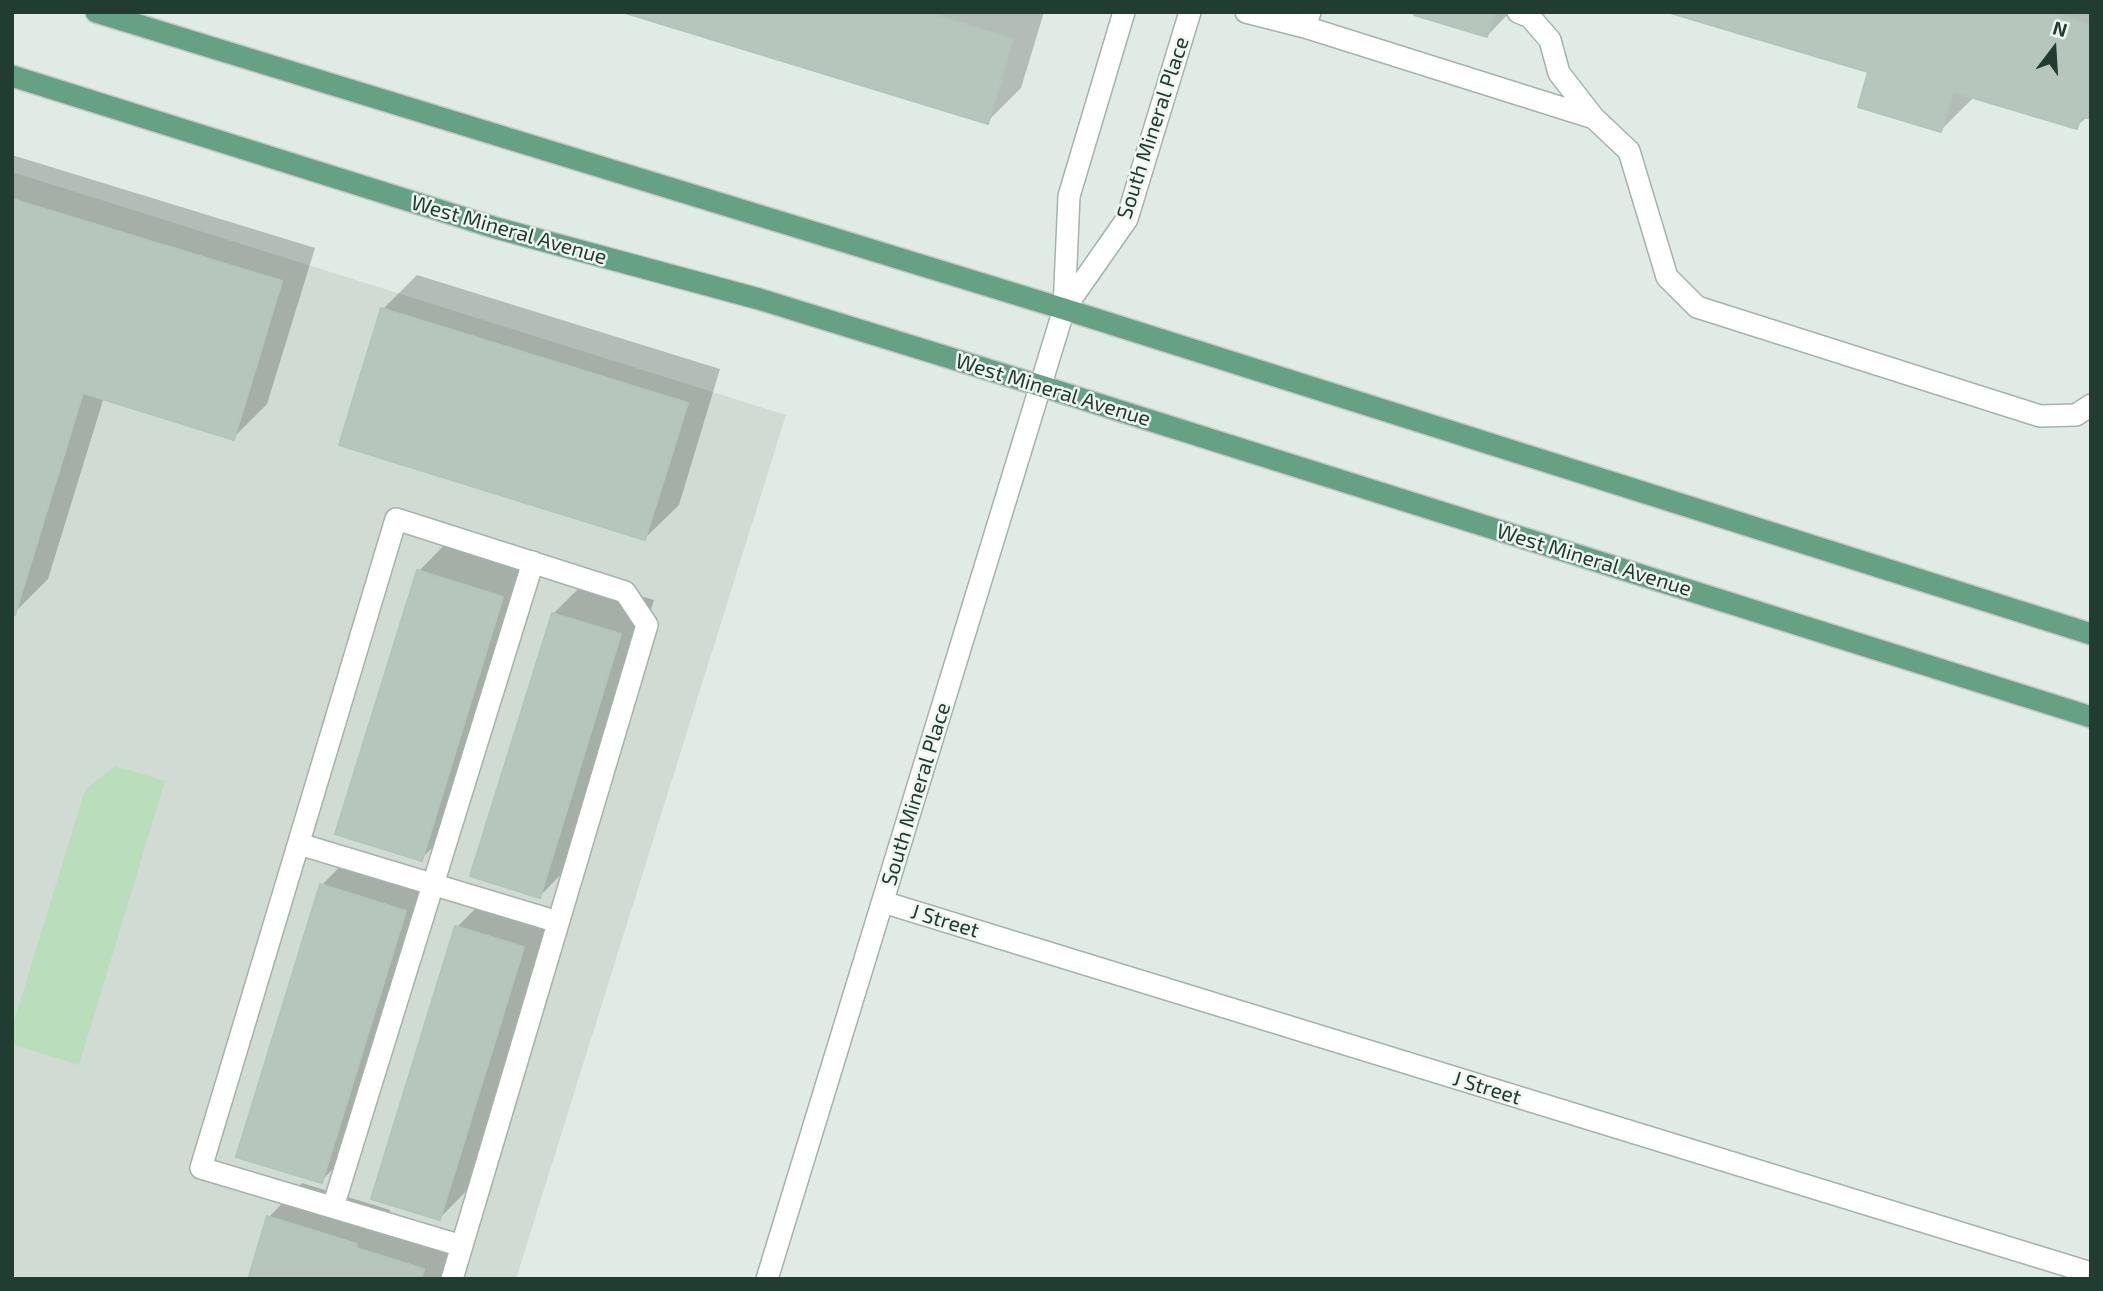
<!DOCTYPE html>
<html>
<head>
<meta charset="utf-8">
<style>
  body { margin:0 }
  #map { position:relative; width:2103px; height:1291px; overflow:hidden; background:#e1ebe5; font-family:"Exo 2",sans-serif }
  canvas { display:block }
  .frame { position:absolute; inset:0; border:14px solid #213c30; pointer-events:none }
  .north { position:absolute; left:2019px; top:14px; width:70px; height:70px; -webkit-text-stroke:5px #f1f8f3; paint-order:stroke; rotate:17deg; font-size:19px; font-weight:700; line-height:28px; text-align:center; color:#213c30 }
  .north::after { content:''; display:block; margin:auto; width:24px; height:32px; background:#213c30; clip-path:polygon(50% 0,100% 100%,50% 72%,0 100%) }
</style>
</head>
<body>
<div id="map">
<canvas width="2103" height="1291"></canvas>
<div class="frame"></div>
<div class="north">N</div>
</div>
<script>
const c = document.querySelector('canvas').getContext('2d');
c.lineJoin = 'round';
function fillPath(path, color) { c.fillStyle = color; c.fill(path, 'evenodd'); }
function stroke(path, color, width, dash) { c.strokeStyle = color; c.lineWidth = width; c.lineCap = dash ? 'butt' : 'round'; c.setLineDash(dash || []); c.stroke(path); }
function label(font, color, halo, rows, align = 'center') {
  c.font = font + ' "Exo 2",sans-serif'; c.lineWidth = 5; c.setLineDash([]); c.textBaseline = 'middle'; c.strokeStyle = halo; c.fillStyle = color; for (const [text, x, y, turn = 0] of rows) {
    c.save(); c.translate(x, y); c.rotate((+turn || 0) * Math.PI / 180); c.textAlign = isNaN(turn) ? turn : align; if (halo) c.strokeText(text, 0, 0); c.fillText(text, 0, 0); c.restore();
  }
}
const built = new Path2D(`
  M12 172 786 415 516 1279H12Z`);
const green = new Path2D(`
  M115 766 165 781 79 1065 12 1044V1028L85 790Z`);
const shadow = new Path2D(`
  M628 12H1044L1021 88 987 122Z
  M1417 12H1510L1487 36Z
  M1673 12H2091V117L2088 116 2076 127 1974 97 1941 130 1871 71Z
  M12 155 315 248 267 404 233 438 104 397 48 579 14 613H12Z
  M417 275 720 369 679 505 645 538 383 309Z
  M452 537 536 563 455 825 421 859 419 571Z
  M587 580 654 600 573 862 540 896 554 613Z
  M355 851 439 877 355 1147 321 1181 322 885Z
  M491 893 557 914 473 1184 440 1218 457 927Z
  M302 1183 390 1210 389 1214 457 1235 443 1279H265L269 1217Z`);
const building = new Path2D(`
  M622 12H935L934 15 1013 39 988 124Z
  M1415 12H1495L1487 37 1414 15Z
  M1667 12H2049L2091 25V119L2081 116 2077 129 1953 92 1941 132 1858 107 1868 72Z
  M12 199 282 281 234 440 83 393 15 615 12 614Z
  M381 308 688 403 645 540 339 445Z
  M417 570 503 597 422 861 335 834Z
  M552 613 621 634 540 898 470 876Z
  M320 884 406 911 322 1183 236 1157Z
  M455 926 524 947 440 1220 371 1199Z
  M267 1216 357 1244 356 1248 424 1269 421 1279H260L249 1276Z`);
const minor = new Path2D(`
  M1246 12 1305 27 1310 12
  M1518 12 1530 17 1550 40 1559 73 1594 118
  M1305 27 1594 118 1629 151 1667 277 1697 307 2040 416 2076 415 2091 405
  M1064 309 1069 196 1124 12
  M299 844 558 922
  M883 902 2091 1273
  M333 1207 533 562
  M452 1279 647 625 625 592 396 519 201 1168 462 1246
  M767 1279 1064 309 1127 219 1190 12`);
const major = new Path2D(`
  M96 12 1064 309 2091 634
  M12 76 496 228 759 299 1041 386 2091 717`);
const streetNames = [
  ["South Mineral Place",1153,128,-72],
  ["West Mineral Avenue",509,230,16],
  ["West Mineral Avenue",1053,390,17],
  ["West Mineral Avenue",1594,560,17],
  ["South Mineral Place",916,794,-73],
  ["J Street",945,921,17],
  ["J Street",1487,1088,17]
];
fillPath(built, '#cfdbd3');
fillPath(green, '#baddbc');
fillPath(shadow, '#0003');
fillPath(building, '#b6c6bd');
stroke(building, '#b3c5ba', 2);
stroke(minor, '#a4b3ab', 24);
stroke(major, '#c1c8c5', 24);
stroke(minor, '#fff', 21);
stroke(major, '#66a186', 21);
label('21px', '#213c30', '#f1f8f3', streetNames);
</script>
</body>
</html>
